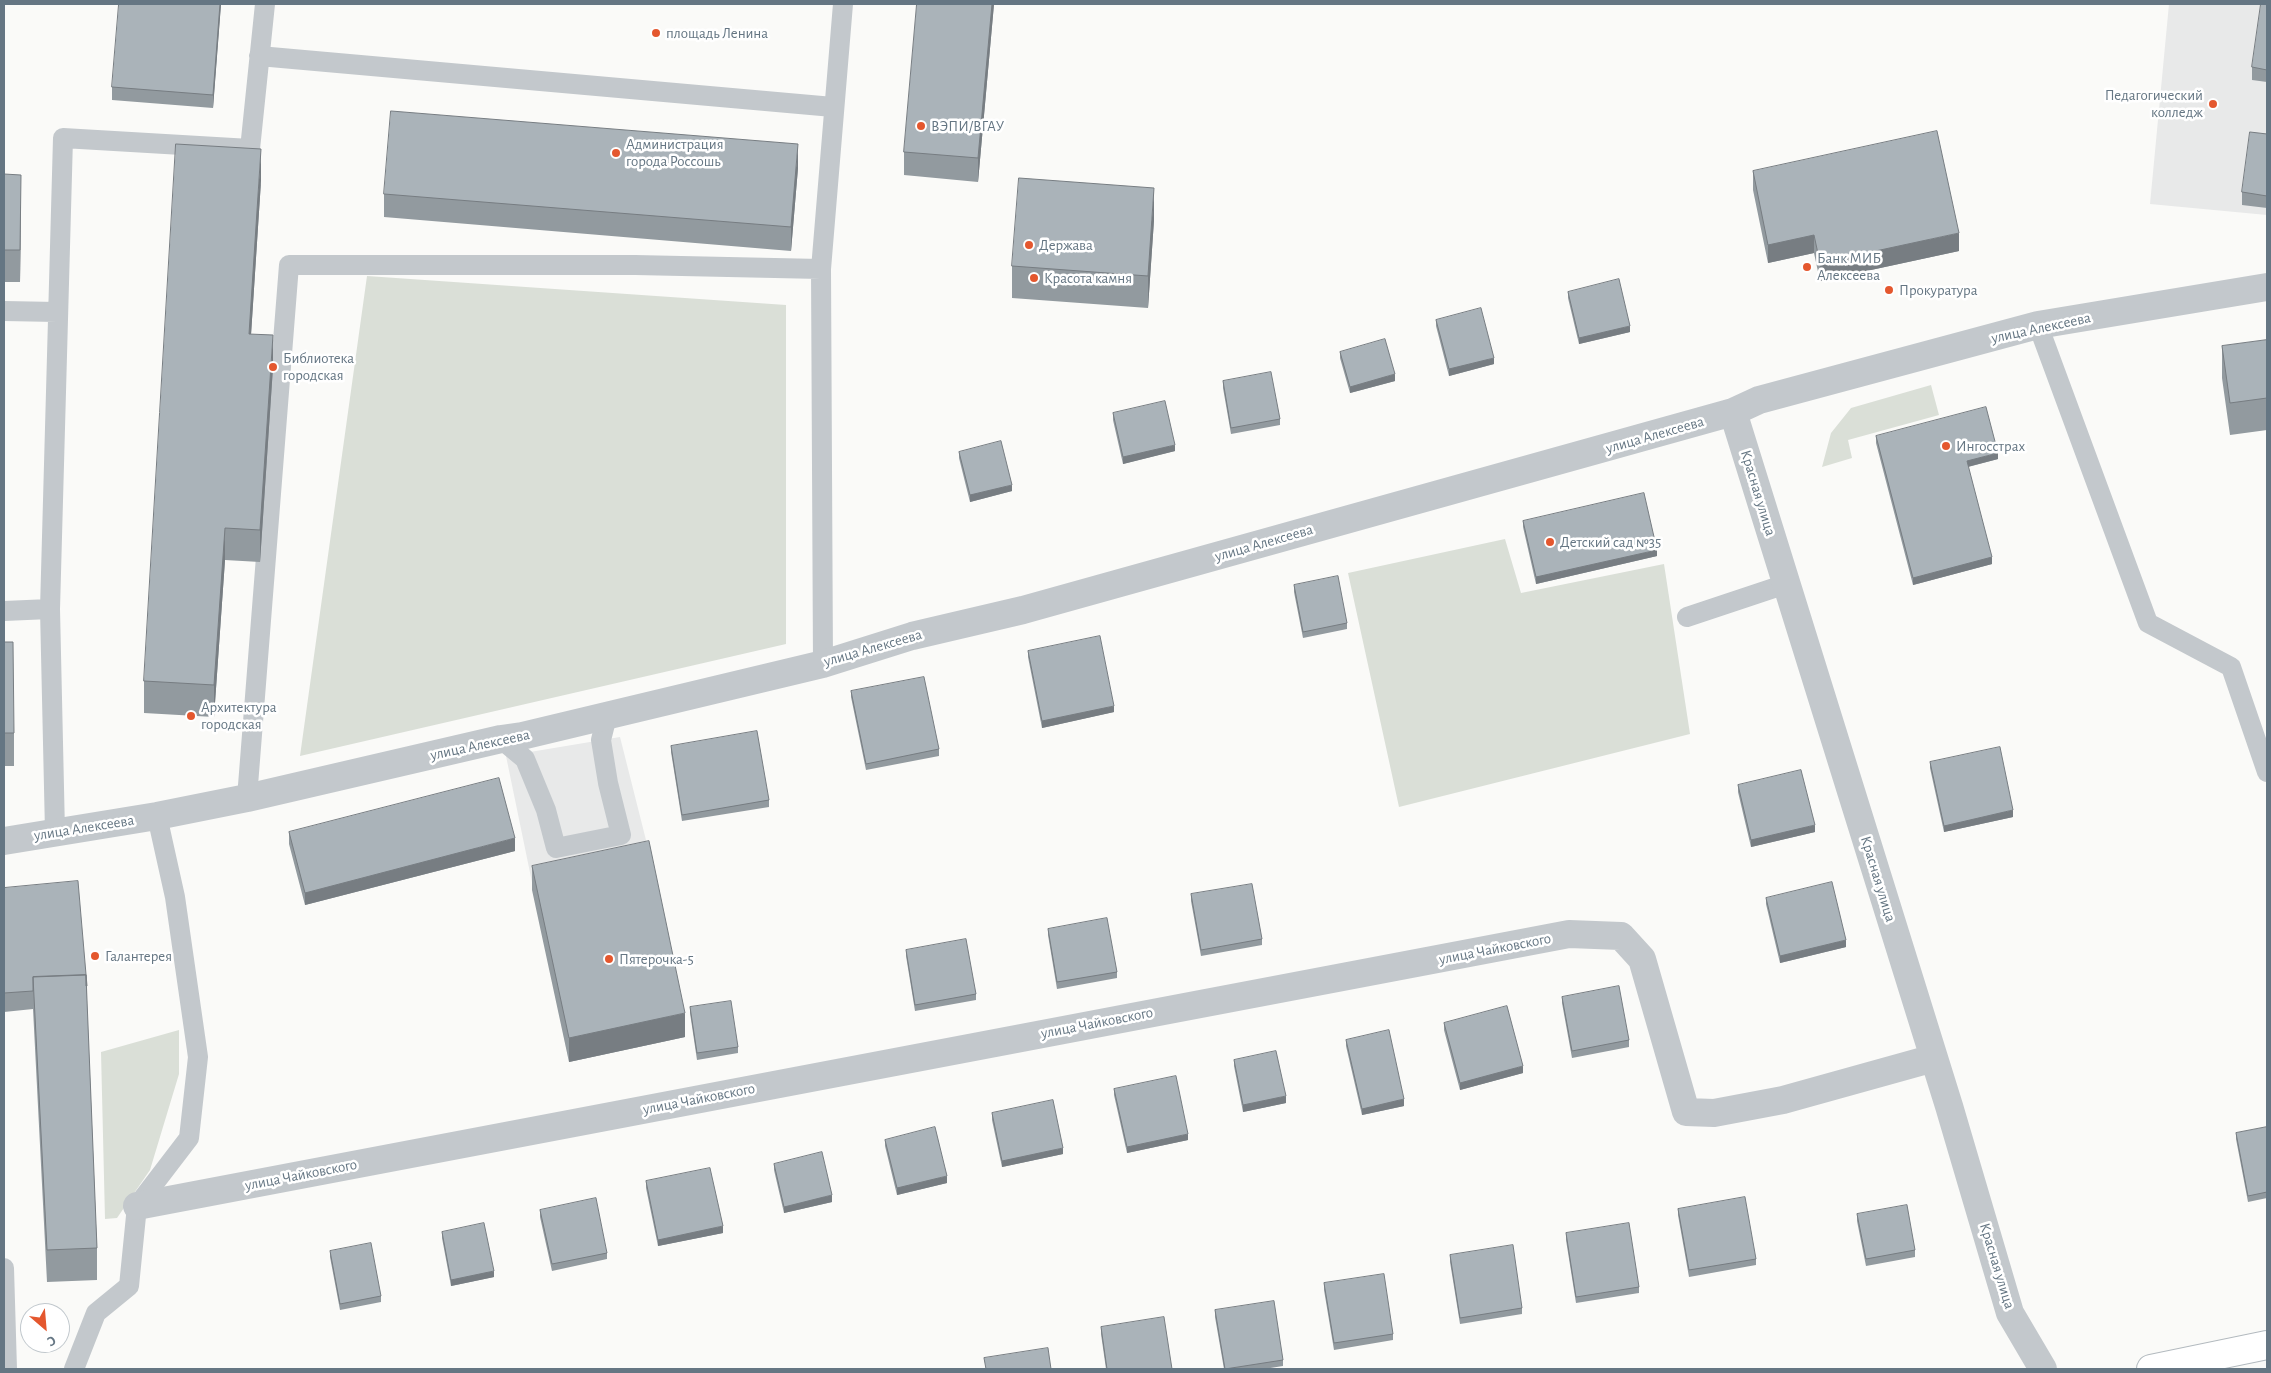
<!DOCTYPE html>
<html>
<head>
<meta charset="utf-8">
<style>
  body { margin:0 }
  #map { position:relative; width:2271px; height:1373px; overflow:hidden; background:#fafaf8; font-family:"Alegreya Sans",sans-serif }
  canvas { display:block }
  .frame { position:absolute; inset:0; border:5px solid #657683; pointer-events:none }
  .north { position:absolute; left:20px; top:1303px; width:50px; height:50px; box-sizing:border-box; background:#fff; border:1px solid #c1c8cd; border-radius:50%; rotate:153deg; font-size:14px; font-weight:700; line-height:20px; text-align:center; color:#657683 }
  .north::after { content:''; display:block; margin:auto; width:18px; height:22px; background:#e4572e; clip-path:polygon(50% 0,100% 100%,50% 72%,0 100%) }
</style>
</head>
<body>
<div id="map">
<canvas width="2271" height="1373"></canvas>
<div class="frame"></div>
<div class="north">С</div>
</div>
<script>
const c = document.querySelector('canvas').getContext('2d');
c.lineJoin = 'round';
function fillPath(path, color) { c.fillStyle = color; c.fill(path, 'evenodd'); }
function stroke(path, color, width, dash) { c.strokeStyle = color; c.lineWidth = width; c.lineCap = dash ? 'butt' : 'round'; c.setLineDash(dash || []); c.stroke(path); }
function label(font, color, halo, rows, align = 'center') {
  c.font = font + ' "Alegreya Sans",sans-serif'; c.lineWidth = 5; c.setLineDash([]); c.textBaseline = 'middle'; c.strokeStyle = halo; c.fillStyle = color; for (const [text, x, y, turn = 0] of rows) {
    c.save(); c.translate(x, y); c.rotate((+turn || 0) * Math.PI / 180); c.textAlign = isNaN(turn) ? turn : align; if (halo) c.strokeText(text, 0, 0); c.fillText(text, 0, 0); c.restore();
  }
}
const built = new Path2D(`
  M2169 4H2267V215L2150 204Z
  M620 737 648 848 685 1037 569 1062 506 756Z`);
const green = new Path2D(`
  M367 276 786 305V644L300 756Z
  M1931 385 1939 415 1848 440 1852 458 1822 467 1831 433 1851 408Z
  M1505 539 1521 593 1664 564 1690 734 1399 807 1348 573Z
  M179 1030V1074L150 1170 117 1218 105 1219 101 1052Z`);
const lane = new Path2D(`
  M259 56 833 107
  M4 311 57 312
  M2038 325 2148 623 2231 667 2267 772
  M4 611 50 609
  M1687 617 1786 584
  M823 664 821 269 843 4
  M501 739 525 759 546 810 556 848 621 835 608 783 601 740 607 716
  M247 798 289 265H635L821 269
  M55 832 50 609 63 138 250 149 265 4
  M4 1268 7 1369
  M74 1369 96 1313 129 1286 137 1206 189 1138 198 1057 175 897 157 816`);
const street = new Path2D(`
  M4 841 157 816 247 798 501 739 522 736 823 664 912 636 1023 610 1733 412
  M137 1206 1569 934 1621 936 1642 959 1686 1112 1714 1113 1783 1100 1934 1058
  M2043 1369 2010 1313 1949 1106 1733 412 1759 400 2038 325 2267 287`);
const secondary = new Path2D(`
  M2151 1369 2267 1345`);
const wall = new Path2D(`
  M221 4 213 108 112 100V87Z
  M917 4H994L978 182 904 175V152Z
  M2267 4V82L2252 80V67Z
  M2267 134V208L2242 205V192Z
  M798 168 791 251 384 217V194Z
  M1753 171 1959 251 1820 281 1814 253 1768 263 1753 190Z
  M4 174 21 207 20 282H4Z
  M261 181 251 334 273 367 260 562 225 560 214 717 144 713V681Z
  M1154 220 1148 308 1012 298V266Z
  M1568 292 1630 332 1579 344 1568 298Z
  M1436 320 1494 364 1449 376 1436 326Z
  M2267 340V430L2230 435 2222 378V346Z
  M1340 352 1395 381 1350 393 1340 358Z
  M1223 381 1280 419V425L1231 434 1223 388Z
  M1113 413 1175 451 1123 464 1113 420Z
  M1876 436 1998 459 1968 467 1992 564 1913 585 1876 443Z
  M959 452 1012 491 970 502 959 458Z
  M1523 521 1657 556 1536 584 1523 527Z
  M1294 585 1347 623V629L1303 638 1294 592Z
  M4 642 14 733V766H4Z
  M1028 651 1114 712 1042 728 1028 657Z
  M851 691 939 749V756L866 770 851 697Z
  M671 746 769 800V807L682 821 671 752Z
  M1930 762 2013 817 1944 832 1930 768Z
  M1738 785 1815 832 1751 847 1738 792Z
  M289 832 515 851 305 905 289 844Z
  M532 866 685 1037 569 1062 532 890Z
  M4 888 87 986V1004L97 1248V1280L47 1282 33 1009 4 1012Z
  M1191 894 1262 939V945L1201 956 1191 901Z
  M1766 898 1846 947 1780 963 1766 904Z
  M1048 929 1117 972V978L1057 989 1048 935Z
  M906 950 976 994V1000L915 1011 906 956Z
  M1562 997 1629 1040V1047L1572 1058 1562 1003Z
  M690 1007 738 1047V1053L697 1060 690 1013Z
  M1444 1023 1523 1073 1460 1090 1444 1030Z
  M1346 1040 1404 1106 1362 1115 1346 1046Z
  M1234 1060 1286 1103 1243 1112 1234 1066Z
  M1114 1089 1188 1140 1127 1153 1114 1095Z
  M992 1113 1063 1154 1002 1167 992 1120Z
  M2267 1127V1198L2248 1202 2236 1139V1133Z
  M885 1140 947 1183 897 1195 885 1146Z
  M774 1164 832 1202 784 1213 774 1170Z
  M646 1181 723 1233 658 1246 646 1188Z
  M1678 1209 1756 1259V1265L1689 1277 1678 1215Z
  M540 1210 607 1253V1259L552 1271 540 1217Z
  M1857 1214 1915 1250V1257L1866 1266 1857 1221Z
  M442 1232 494 1277 451 1286 442 1238Z
  M1566 1233 1639 1287V1293L1576 1303 1566 1240Z
  M330 1251 381 1296V1302L340 1310 330 1257Z
  M1450 1255 1522 1308V1314L1460 1324 1450 1262Z
  M1324 1283 1393 1334V1340L1334 1350 1324 1290Z
  M1215 1310 1283 1360V1366L1264 1369H1224L1215 1317Z
  M1101 1327 1172 1369H1106L1101 1334Z`);
const shadedWall = new Path2D(`
  M220 4H221L213 108V95Z
  M992 4H994L978 182V158Z
  M798 144V168L791 251V227Z
  M261 149V181L249 366V334Z
  M21 175V207L20 282V250Z
  M1154 188V220L1148 308V276Z
  M1959 233V251L1820 281V263Z
  M1814 235V253L1768 263V245Z
  M1630 326V332L1579 344V338Z
  M273 335V367L260 562V530Z
  M1494 358V364L1449 376V369Z
  M1395 374V381L1350 393V387Z
  M1175 445V451L1123 464V457Z
  M1998 453V459L1967 467V461Z
  M1012 485V491L970 502V495Z
  M225 528V560L214 717V685Z
  M1657 550V556L1536 584V577Z
  M1992 557V564L1913 585V578Z
  M1114 706V712L1042 728V721Z
  M2013 810V817L1944 832V826Z
  M1815 825V832L1751 847V840Z
  M515 838V851L305 905V893Z
  M1846 940V947L1780 963V956Z
  M685 1013V1037L569 1062V1038Z
  M1523 1066V1073L1460 1090V1083Z
  M1286 1096V1103L1243 1112V1105Z
  M1404 1099V1106L1362 1115V1109Z
  M1188 1134V1140L1127 1153V1147Z
  M1063 1148V1154L1002 1167V1161Z
  M947 1176V1183L897 1195V1188Z
  M832 1195V1202L784 1213V1207Z
  M723 1226V1233L658 1246V1240Z
  M494 1271V1277L451 1286V1280Z`);
const building = new Path2D(`
  M119 4H220L213 95 112 87Z
  M917 4H992L978 158 904 152Z
  M2261 4H2267V70L2252 67Z
  M391 111 798 144 791 227 384 194Z
  M1937 131 1959 233 1820 263 1814 235 1768 245 1753 171Z
  M2250 132 2267 134V196L2242 192Z
  M176 144 261 149 249 334 273 335 260 530 225 528 214 685 144 681Z
  M4 174 21 175 20 250H4Z
  M1019 178 1154 188 1148 276 1012 266Z
  M1619 279 1630 326 1579 338 1568 292Z
  M1481 308 1494 358 1449 369 1436 320Z
  M1385 339 1395 374 1350 387 1340 352Z
  M2267 340V398L2230 403 2222 346Z
  M1271 372 1280 419 1231 428 1223 381Z
  M1165 401 1175 445 1123 457 1113 413Z
  M1986 407 1998 453 1967 461 1992 557 1913 578 1876 436Z
  M1001 441 1012 485 970 495 959 452Z
  M1644 493 1657 550 1536 577 1523 521Z
  M1338 576 1347 623 1303 632 1294 585Z
  M1100 636 1114 706 1042 721 1028 651Z
  M4 642H13L14 733H4Z
  M924 677 939 749 866 764 851 691Z
  M757 731 769 800 682 815 671 746Z
  M2000 747 2013 810 1944 826 1930 762Z
  M1801 770 1815 825 1751 840 1738 785Z
  M499 778 515 838 305 893 289 832Z
  M649 841 685 1013 569 1038 532 866Z
  M78 881 87 986H86V975L33 977V991L4 993V888Z
  M1832 882 1846 940 1780 956 1766 898Z
  M1252 884 1262 939 1201 950 1191 894Z
  M1107 918 1117 972 1057 982 1048 929Z
  M966 939 976 994 915 1005 906 950Z
  M86 975 97 1248 47 1250 33 977Z
  M1619 986 1629 1040 1572 1051 1562 997Z
  M731 1001 738 1047 697 1053 690 1007Z
  M1507 1006 1523 1066 1460 1083 1444 1023Z
  M1389 1030 1404 1099 1362 1109 1346 1040Z
  M1276 1051 1286 1096 1243 1105 1234 1060Z
  M1176 1076 1188 1134 1127 1147 1114 1089Z
  M1053 1100 1063 1148 1002 1161 992 1113Z
  M935 1127 947 1176 897 1188 885 1140Z
  M2267 1127V1192L2248 1196 2236 1133Z
  M822 1152 832 1195 784 1207 774 1164Z
  M710 1168 723 1226 658 1240 646 1181Z
  M1745 1197 1756 1259 1689 1270 1678 1209Z
  M596 1198 607 1253 552 1264 540 1210Z
  M1907 1205 1915 1250 1866 1259 1857 1214Z
  M484 1223 494 1271 451 1280 442 1232Z
  M1629 1223 1639 1287 1576 1297 1566 1233Z
  M371 1243 381 1296 340 1304 330 1251Z
  M1513 1245 1522 1308 1460 1318 1450 1255Z
  M1384 1274 1393 1334 1334 1343 1324 1283Z
  M1274 1301 1283 1360 1225 1369 1215 1310Z
  M1164 1317 1172 1369H1107L1101 1327Z
  M1048 1348 1051 1369H986L984 1358Z`);
const markers = [
  [656,33,5,"#e4572e"],
  [2213,104,5,"#e4572e"],
  [921,126,5,"#e4572e"],
  [616,153,5,"#e4572e"],
  [1029,245,5,"#e4572e"],
  [1807,267,5,"#e4572e"],
  [1034,278,5,"#e4572e"],
  [1889,290,5,"#e4572e"],
  [273,367,5,"#e4572e"],
  [1946,446,5,"#e4572e"],
  [1550,542,5,"#e4572e"],
  [191,716,5,"#e4572e"],
  [95,956,5,"#e4572e"],
  [609,959,5,"#e4572e"]
];
const poiNames = [
  ["площадь Ленина",666,33],
  ["Педагогический",2203,95,"right"],
  ["колледж",2203,112,"right"],
  ["ВЭПИ/ВГАУ",931,126],
  ["Администрация",626,144],
  ["города Россошь",626,161],
  ["Держава",1039,245],
  ["Банк МИБ",1817,258],
  ["Алексеева",1817,275],
  ["Красота камня",1044,278],
  ["Прокуратура",1899,290],
  ["Библиотека",283,358],
  ["городская",283,375],
  ["Ингосстрах",1956,446],
  ["Детский сад №35",1560,542],
  ["Архитектура",201,707],
  ["городская",201,724],
  ["Галантерея",105,956],
  ["Пятерочка-5",619,959]
];
const streetNames = [
  ["улица Алексеева",2041,328,-12],
  ["улица Алексеева",1655,435,-16],
  ["Красная улица",1758,493,73],
  ["улица Алексеева",1264,543,-16],
  ["улица Алексеева",873,648,-16],
  ["улица Алексеева",480,745,-12],
  ["улица Алексеева",84,828,-9],
  ["Красная улица",1878,879,73],
  ["улица Чайковского",1495,949,-11],
  ["улица Чайковского",1097,1023,-11],
  ["улица Чайковского",699,1099,-11],
  ["улица Чайковского",301,1175,-11],
  ["Красная улица",1997,1266,73]
];
fillPath(built, '#e8e9e9');
fillPath(green, '#dadfd7');
stroke(secondary, '#b3babf', 30);
stroke(lane, '#c3c8cc', 20);
stroke(street, '#c3c8cc', 28);
stroke(secondary, '#fff', 28);
fillPath(wall, '#929a9f');
fillPath(shadedWall, '#777d82');
fillPath(building, '#aab3b9');
stroke(building, '#777d82', 1);
for (const [x, y, r, color] of markers) { const dot = new Path2D(); dot.arc(x, y, r, 0, 2 * Math.PI); c.fillStyle = color; c.fill(dot); stroke(dot, '#fff', 2); }
label('15px', '#657683', '#fff', poiNames, 'left');
label('15px', '#657683', '#fff', streetNames);
</script>
</body>
</html>
